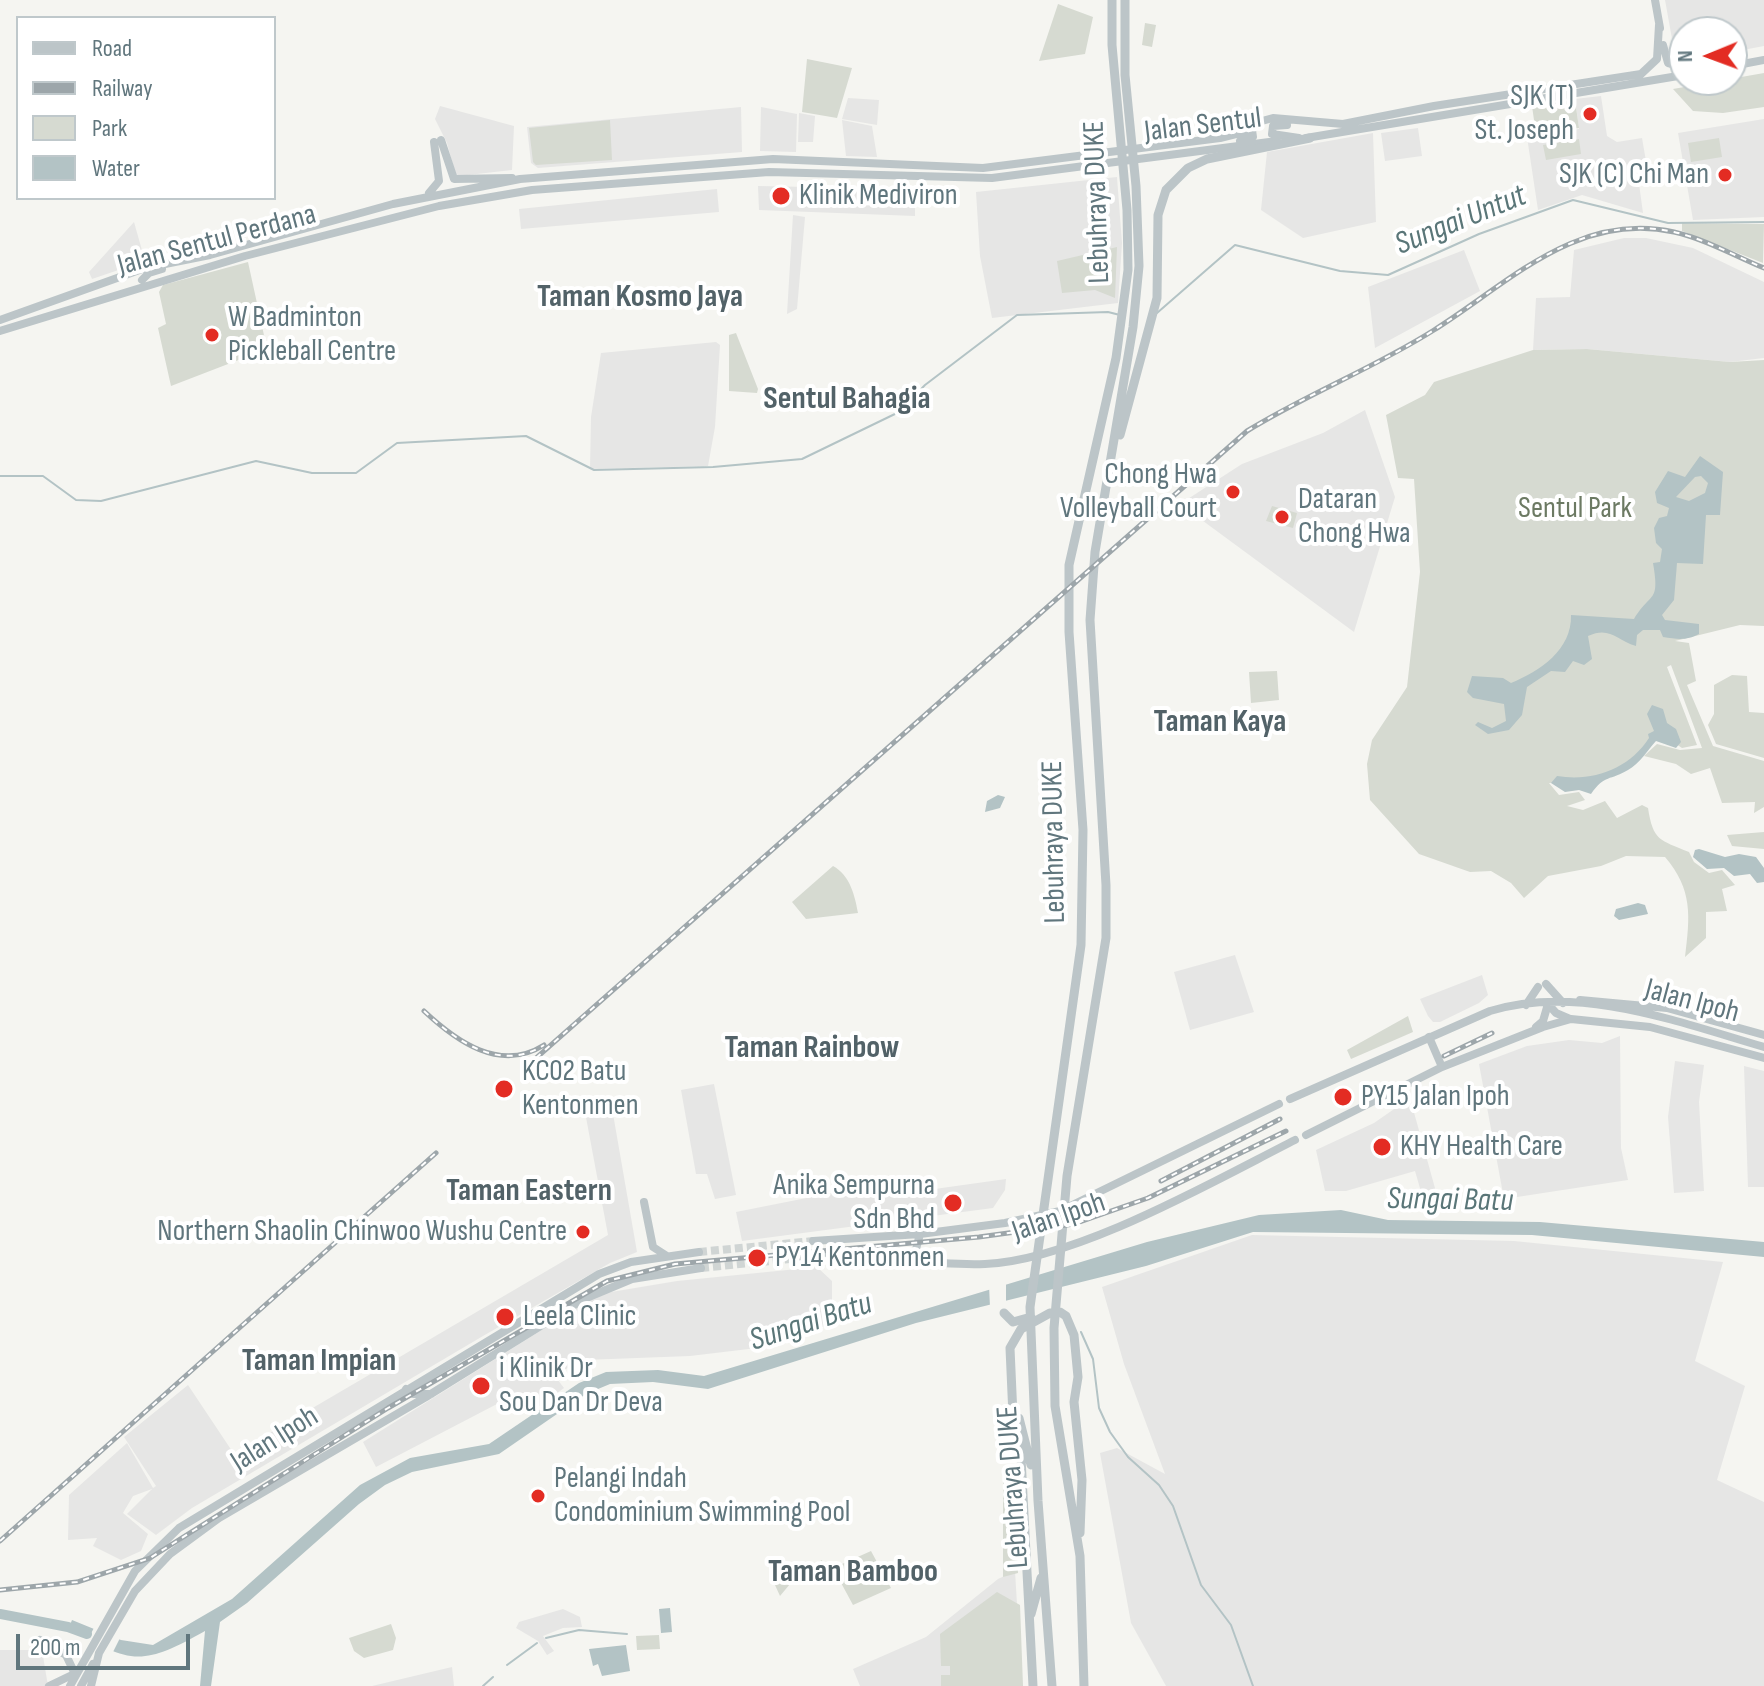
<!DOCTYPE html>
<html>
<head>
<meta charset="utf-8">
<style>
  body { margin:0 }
  #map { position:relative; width:1764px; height:1686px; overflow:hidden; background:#f5f5f1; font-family:"Sofia Sans Condensed",sans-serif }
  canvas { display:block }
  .legend { position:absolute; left:16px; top:16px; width:260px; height:184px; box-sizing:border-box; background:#fff; border:2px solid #bfc8cb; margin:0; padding:10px 14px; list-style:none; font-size:24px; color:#60767d }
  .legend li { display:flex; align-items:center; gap:16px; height:40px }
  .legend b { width:40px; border:2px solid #bfc8cb }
  .north { position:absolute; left:1668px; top:16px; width:80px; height:80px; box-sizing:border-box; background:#fff; border:2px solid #bfc8cb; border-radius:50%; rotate:269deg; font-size:22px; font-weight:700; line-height:32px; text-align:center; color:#60767d }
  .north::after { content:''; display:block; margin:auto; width:28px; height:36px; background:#e32c23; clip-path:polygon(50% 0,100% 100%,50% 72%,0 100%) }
  .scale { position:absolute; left:16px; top:1634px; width:174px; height:36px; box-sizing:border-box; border:4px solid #60767d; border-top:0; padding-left:10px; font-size:24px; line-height:28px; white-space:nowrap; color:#60767d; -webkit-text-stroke:6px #fff; paint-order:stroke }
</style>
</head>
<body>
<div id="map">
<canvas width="1764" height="1686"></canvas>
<ul class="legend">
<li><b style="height:10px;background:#bcc5c8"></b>Road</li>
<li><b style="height:10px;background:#9da6aa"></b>Railway</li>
<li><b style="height:22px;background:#d6dad1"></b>Park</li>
<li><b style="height:22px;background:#b3c3c5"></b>Water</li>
</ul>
<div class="north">N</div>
<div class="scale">200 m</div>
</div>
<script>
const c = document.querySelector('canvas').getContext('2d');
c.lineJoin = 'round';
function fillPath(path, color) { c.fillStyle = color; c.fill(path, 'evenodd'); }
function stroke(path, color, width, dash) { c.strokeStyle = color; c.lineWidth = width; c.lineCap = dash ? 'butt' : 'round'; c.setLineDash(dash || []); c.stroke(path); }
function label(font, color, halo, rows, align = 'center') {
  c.font = font + ' "Sofia Sans Condensed",sans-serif'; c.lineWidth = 8; c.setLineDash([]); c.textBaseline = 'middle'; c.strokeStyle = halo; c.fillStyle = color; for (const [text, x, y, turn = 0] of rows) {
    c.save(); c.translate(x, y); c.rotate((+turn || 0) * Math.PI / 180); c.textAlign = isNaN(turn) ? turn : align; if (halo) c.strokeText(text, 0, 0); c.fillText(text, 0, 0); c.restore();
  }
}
const built = new Path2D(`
  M1665 0H1764V46L1732 52V32H1684V60L1676 61Z
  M1601 96 1607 136 1617 142 1642 138 1647 167 1637 169 1643 213 1582 195 1538 210 1527 137 1579 129 1575 99Z
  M848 98 879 100 877 125 842 119Z
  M440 106 514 126 512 170 459 176 455 173 447 143 435 119Z
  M741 107 742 152 538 168 531 163 527 127Z
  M761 107 797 114 796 152 760 151Z
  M799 113 815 116 813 142H798Z
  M1764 119V217L1693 220 1678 133Z
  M842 120 872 126 877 157 846 156Z
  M1418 128 1422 156 1385 161 1381 133Z
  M1373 133 1376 222 1303 238 1261 210 1267 152Z
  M1117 177 1122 243 1118 303 992 318 980 256 976 192Z
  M758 186 915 189V216L759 210Z
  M717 189 719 212 521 229 519 209Z
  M793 215 805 217 797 309 787 314Z
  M134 222 145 261 92 279 89 272Z
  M1624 238H1646L1693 248 1764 282V358L1730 362 1587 349 1533 350 1536 298 1570 297 1574 250Z
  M1464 250 1480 291 1375 348 1368 287Z
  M716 342 720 345 715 427 708 466 590 469 591 417 601 353Z
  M1365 410 1395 497 1354 632 1180 504 1242 464 1323 433Z
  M1235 955 1254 1012 1190 1030 1174 972Z
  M1482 975 1488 995 1479 1003 1440 1022H1433L1428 1016 1420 999Z
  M1620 1036 1621 1148 1628 1180 1504 1199 1479 1064 1527 1046 1569 1040 1602 1043Z
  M1675 1061 1704 1065 1699 1102 1704 1191 1674 1193 1668 1117Z
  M1744 1066 1764 1071V1187H1748Z
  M714 1084 736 1195 715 1199 707 1174H696L681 1090Z
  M1410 1098 1438 1199 1424 1202 1415 1171 1346 1191H1325L1316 1150 1374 1123Z
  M612 1108 637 1252 610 1263 483 1336 192 1508 156 1535 127 1514 152 1489 133 1496 123 1513 148 1534 141 1551 121 1560 93 1546 97 1538 68 1540 69 1495 127 1443 153 1488 156 1486 124 1437 188 1385 234 1454 608 1235 585 1112Z
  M1006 1179 1005 1190 993 1208 742 1241 736 1212 862 1187 904 1185 906 1193Z
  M1252 1235 1514 1241 1723 1262 1695 1361 1745 1386 1717 1480 1764 1502V1686H1166L1131 1623 1100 1453 1117 1448 1165 1474 1124 1364 1102 1287Z
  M817 1267 832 1281V1324L757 1348 690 1356 584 1360 554 1375 564 1388 535 1409 520 1392 376 1467 363 1442 599 1294 677 1281Z
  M1015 1571 1022 1686H860L853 1669 926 1637 998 1579Z
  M563 1609 580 1617 582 1627 563 1628 543 1636 554 1651 547 1655 538 1641 516 1628 519 1622Z
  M0 1650H42L48 1686H0Z
  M452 1667 454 1686H372Z`);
const green = new Path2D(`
  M1058 4 1093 17 1085 54 1039 61Z
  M1145 23 1156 25 1152 47 1142 45Z
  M807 59 852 68 837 118 802 112Z
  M1764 73V107L1723 113 1693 111 1673 89Z
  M1575 100 1579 128 1536 134 1532 106Z
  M610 120 612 160 536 165 533 162 529 128Z
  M1719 138 1722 157 1691 162 1688 143Z
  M1579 139 1581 154 1546 160 1543 145Z
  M1682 223 1764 224 1763 263 1682 231Z
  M1117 247 1115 298 1095 290 1062 293 1057 261Z
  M248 262 267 349 171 386 158 328 166 324 159 292 163 285Z
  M736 333 758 389 757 393 729 391V335Z
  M1587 349 1730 362 1764 360V626L1740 625 1675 641 1689 643 1696 681 1687 685 1713 746 1764 761V807L1754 813 1755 802 1722 803 1710 768 1691 774 1676 764 1644 756 1657 744 1680 750 1702 748 1671 665 1667 667 1697 745 1682 748 1658 732 1635 760 1587 782 1549 783 1559 795 1579 792 1585 800 1567 806 1583 810 1605 801 1617 818 1642 805 1648 808C1653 841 1660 840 1689 852L1694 862 1709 873 1722 870 1735 885 1722 889 1727 911 1706 912V938L1685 957C1690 916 1693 890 1665 857L1626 856 1601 866 1548 876 1524 898 1511 883 1491 871 1470 872 1419 854 1370 800 1367 764 1372 740 1407 687 1420 572 1414 479 1398 478 1386 415 1425 395 1434 382 1533 350Z
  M1272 506 1297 513 1293 528 1266 521Z
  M1277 671 1279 700 1251 703 1249 672Z
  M1732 675 1747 676 1749 712 1764 713V758L1716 744 1708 725 1714 714V685Z
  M1764 832V849L1732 846 1727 835Z
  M833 866C850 875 855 896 858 913L806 919 792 902Z
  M1408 1016 1413 1032 1351 1059 1347 1050Z
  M1010 1477 1014 1484 1018 1573 1003 1577V1482Z
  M871 1551 891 1588 853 1605 833 1568Z
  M822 1560 823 1567 790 1584 780 1596 775 1585Z
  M997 1592 1020 1605 1023 1686H941V1675H950V1666H941L940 1634Z
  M391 1624 396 1638 393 1650 364 1658 354 1651 349 1638Z
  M659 1635 660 1649 637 1650 636 1636Z`);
const water = new Path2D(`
  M1700 456 1723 472 1720 515H1706L1703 564 1677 563 1674 600 1662 615 1665 620 1699 624V634C1686 641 1677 639 1663 637L1660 630H1643L1637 635 1636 646C1616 640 1610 626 1588 636L1592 659 1584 665 1573 661 1565 672 1551 671 1527 687 1522 715 1509 730 1488 734 1475 725 1478 722 1492 728 1506 721 1504 704 1473 698 1467 692 1472 676 1503 678 1511 683C1540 671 1572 650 1571 615L1634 619C1651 591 1660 604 1653 563L1660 562 1662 549 1656 543 1654 528 1659 518 1667 516 1669 508 1657 503 1655 492 1668 471 1685 477ZM1701 476 1708 483 1705 493 1689 501 1676 497 1695 477Z
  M1652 705 1663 709 1667 723 1676 729 1681 742 1676 748 1656 741C1647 751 1640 763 1628 770 1610 781 1605 774 1591 794L1579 790 1565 792 1551 783 1557 776C1593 782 1629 769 1649 738L1648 734 1654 731 1647 714Z
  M998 795 1005 797 1000 808 985 812 987 801Z
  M1699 849 1725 857 1739 854 1756 857 1764 868V882L1757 883 1750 874 1734 876 1724 868 1707 869 1693 857 1695 850Z
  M1638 903 1645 905 1648 914 1619 920 1614 916 1616 909Z
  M1341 1210 1388 1220 1540 1222 1764 1242V1257L1532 1235 1253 1232 1146 1266 916 1323 708 1389 653 1382 610 1384 586 1394 499 1454 412 1472 385 1485 359 1504 247 1603 220 1622 211 1686H200L205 1631C145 1665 128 1667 70 1625L72 1620 121 1640 153 1645 232 1599 360 1485 410 1458 489 1444 579 1383 606 1372 658 1370 704 1376 1147 1242 1259 1215Z
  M670 1608 672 1632 661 1633 659 1609Z
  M626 1645 630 1671 602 1676 598 1664 593 1666 589 1649Z`);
const pier = new Path2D(`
  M1006 1280V1303L990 1307 989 1285Z
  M96 1624 121 1636 112 1654 87 1641Z`);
const stream = new Path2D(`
  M1157 313 1235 245 1340 271 1388 275 1479 234 1573 200 1668 223 1764 222
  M0 476H43L76 500 101 501 256 461 312 473H356L397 443 526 436 594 470 713 467 802 459 899 412 925 385 1017 315 1108 312 1120 315
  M1081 1332 1093 1359 1099 1408 1110 1432 1128 1457 1159 1485 1173 1506 1201 1585 1231 1625 1253 1686
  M546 1638 579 1630 627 1634
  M507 1665 537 1643
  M483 1686 493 1677`);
const river = new Path2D(`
  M0 1614 68 1627 87 1634`);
const majorTunnel = new Path2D(`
  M699 1252 813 1241
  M701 1268 820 1256`);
const major = new Path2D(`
  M1655 0 1660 28
  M1663 45 1668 63 1684 67
  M1732 66 1764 60
  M1287 125 1273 126 1272 134 1299 138
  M1210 135 1273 118 1343 124 1434 106 1641 74 1657 59 1659 25
  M1306 138 1684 75
  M441 140 454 179 512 178
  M429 193 439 181 434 142
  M142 280 149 273 162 269
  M0 320 145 268 210 255 393 204 520 179 773 159 983 168 1220 138 1252 130 1253 137 1240 141
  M0 331 245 256 439 206 532 190 769 172 992 178 1277 141
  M1546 984 1563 1003
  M1580 1000 1667 1008 1764 1035
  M1548 1004 1556 1013 1570 1019
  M1526 1005 1538 987
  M1536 1027 1543 1021 1548 1004
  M1429 1037 1442 1067
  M1290 1099 1490 1011C1580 984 1678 1022 1764 1047
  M1306 1135 1442 1067 1543 1027 1571 1019 1650 1027 1764 1058
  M644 1202 653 1247 667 1256
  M813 1241 920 1234 1005 1223 1060 1211 1279 1104
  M881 1255 915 1253 920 1234
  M820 1256C875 1255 929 1266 985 1264 1076 1260 1212 1182 1295 1140
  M406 1389 413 1394H431
  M40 1640 66 1655 75 1674
  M49 1686 74 1674
  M70 1686 135 1571 179 1528 599 1274 631 1262 699 1252
  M81 1686 93 1664
  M91 1686 99 1653 135 1591 170 1554 219 1518 426 1397 584 1299 632 1279 701 1268`);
const highway = new Path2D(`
  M1120 435 1157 298 1158 215 1166 190 1188 168 1207 159 1310 138
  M1004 1313 1013 1322 1031 1317
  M1019 1418 1031 1465
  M1031 1614 1041 1578
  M1033 1686 1021 1458 1013 1416 1010 1348 1021 1329 1050 1313 1060 1312 1066 1316 1074 1335 1078 1377 1074 1402 1082 1480 1080 1533
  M1052 1686 1038 1501 1030 1307 1081 945 1083 830 1069 632V565L1116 358 1128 270 1127 210 1112 45V0
  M1084 1686 1080 1556 1055 1406 1054 1328 1067 1176 1106 938V885L1090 620 1095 552 1133 327 1139 266 1136 186 1125 75V0`);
const rail = new Path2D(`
  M424 1011C456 1041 500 1073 544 1045
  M1444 1056 1492 1033
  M536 1058 1247 431C1307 394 1374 368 1434 330 1509 283 1577 211 1674 232 1705 239 1735 256 1764 268
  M1161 1181 1280 1119
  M0 1541 436 1153
  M0 1590 77 1582 150 1558 388 1408 607 1281 675 1264 979 1237 1074 1224 1148 1198 1286 1131`);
const markers = [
  [1590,114,8,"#e32c23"],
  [1725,175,8,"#e32c23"],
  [781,196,10,"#e32c23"],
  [212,335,8,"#e32c23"],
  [1233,492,8,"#e32c23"],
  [1282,517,8,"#e32c23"],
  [504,1089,10,"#e32c23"],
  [1343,1097,10,"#e32c23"],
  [1382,1147,10,"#e32c23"],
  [953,1203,10,"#e32c23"],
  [583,1232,8,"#e32c23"],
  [757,1258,10,"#e32c23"],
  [505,1317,10,"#e32c23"],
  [481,1386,10,"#e32c23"],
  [538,1496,8,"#e32c23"]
];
const poiNames = [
  ["SJK (T)",1574,97,"right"],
  ["St. Joseph",1574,131,"right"],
  ["SJK (C) Chi Man",1709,175,"right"],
  ["Klinik Mediviron",799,196],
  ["W Badminton",228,318],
  ["Pickleball Centre",228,352],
  ["Chong Hwa",1217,475,"right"],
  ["Volleyball Court",1217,509,"right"],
  ["Dataran",1298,500],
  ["Chong Hwa",1298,534],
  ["KC02 Batu",522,1072],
  ["Kentonmen",522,1106],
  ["PY15 Jalan Ipoh",1361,1097],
  ["KHY Health Care",1400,1147],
  ["Anika Sempurna",935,1186,"right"],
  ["Sdn Bhd",935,1220,"right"],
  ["Northern Shaolin Chinwoo Wushu Centre",567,1232,"right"],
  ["PY14 Kentonmen",775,1258],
  ["Leela Clinic",523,1317],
  ["i Klinik Dr",499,1369],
  ["Sou Dan Dr Deva",499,1403],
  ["Pelangi Indah",554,1479],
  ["Condominium Swimming Pool",554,1513]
];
const streetNames = [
  ["Jalan Sentul",1203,126,-7],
  ["Lebuhraya DUKE",1098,202,-92],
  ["Jalan Sentul Perdana",217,241,-15],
  ["Lebuhraya DUKE",1055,842,-91],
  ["Jalan Ipoh",1692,1002,15],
  ["Jalan Ipoh",1059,1218,-19],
  ["Jalan Ipoh",275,1440,-32],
  ["Lebuhraya DUKE",1014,1487,-94]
];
const parkNames = [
  ["Sentul Park",1575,509]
];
const waterNames = [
  ["Sungai Untut",1461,221,-22],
  ["Sungai Batu",1450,1201,1],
  ["Sungai Batu",811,1323,-18]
];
const neighbourhoodNames = [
  ["Taman Kosmo Jaya",640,298],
  ["Sentul Bahagia",847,400],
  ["Taman Kaya",1220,723],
  ["Taman Rainbow",812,1049],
  ["Taman Eastern",529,1192],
  ["Taman Impian",319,1362],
  ["Taman Bamboo",853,1573]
];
fillPath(built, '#e6e6e5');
fillPath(green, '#d6dad1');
fillPath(water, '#b3c3c5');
fillPath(pier, '#f5f5f1');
stroke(stream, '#b3c3c5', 2);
stroke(river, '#b3c3c5', 10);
stroke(majorTunnel, '#d0d5d4', 8, [8, 4]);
stroke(major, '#bcc5c8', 8);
stroke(highway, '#bcc5c8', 9);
stroke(rail, '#9da6aa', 5);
stroke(rail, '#fff', 2, [6]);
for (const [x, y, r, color] of markers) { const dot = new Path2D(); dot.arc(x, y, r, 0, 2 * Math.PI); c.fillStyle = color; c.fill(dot); stroke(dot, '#fff', 3); }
label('30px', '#60767d', '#fff', poiNames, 'left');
label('30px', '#60767d', '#fff', streetNames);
label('30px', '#6c7a63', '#fff', parkNames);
label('italic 32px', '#5a7678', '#fff', waterNames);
label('bold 32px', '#526268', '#fff', neighbourhoodNames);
</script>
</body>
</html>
